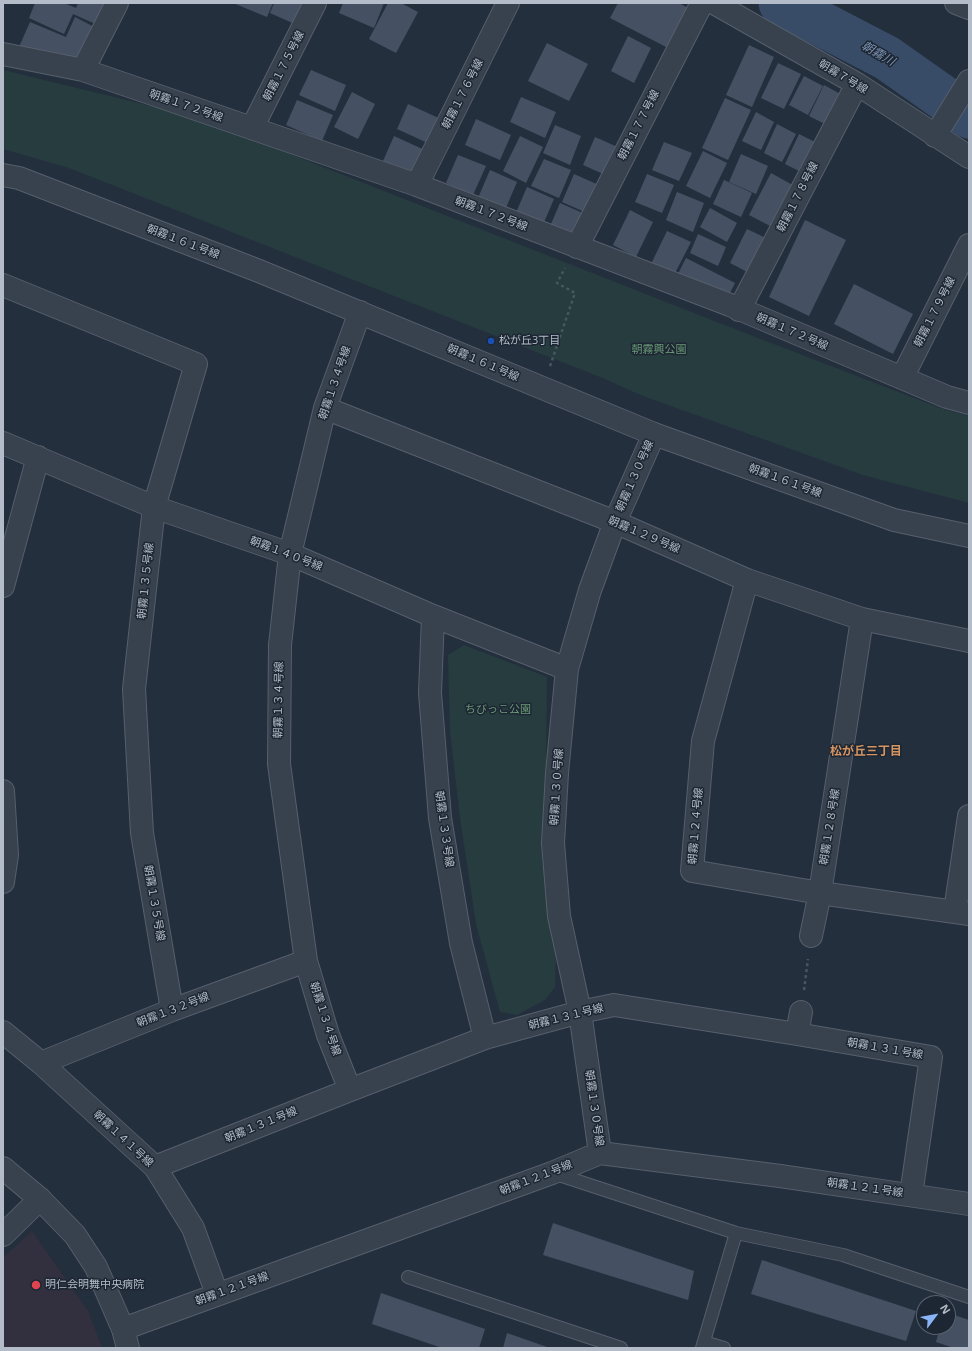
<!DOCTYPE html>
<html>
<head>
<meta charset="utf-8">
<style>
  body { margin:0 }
  #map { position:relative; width:972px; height:1351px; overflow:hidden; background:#242f3e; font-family:"Open Sans",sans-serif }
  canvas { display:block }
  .frame { position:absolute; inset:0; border:4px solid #b4bcc9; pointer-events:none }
  .north { position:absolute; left:916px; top:1295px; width:40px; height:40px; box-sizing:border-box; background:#1d2633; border:1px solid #59626f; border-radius:50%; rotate:58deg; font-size:11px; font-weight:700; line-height:16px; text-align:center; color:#b4bcc9 }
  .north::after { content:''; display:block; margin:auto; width:14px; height:18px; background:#8ab4f8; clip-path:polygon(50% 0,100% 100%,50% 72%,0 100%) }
</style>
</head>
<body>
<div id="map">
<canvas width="972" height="1351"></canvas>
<div class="frame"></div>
<div class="north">N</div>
</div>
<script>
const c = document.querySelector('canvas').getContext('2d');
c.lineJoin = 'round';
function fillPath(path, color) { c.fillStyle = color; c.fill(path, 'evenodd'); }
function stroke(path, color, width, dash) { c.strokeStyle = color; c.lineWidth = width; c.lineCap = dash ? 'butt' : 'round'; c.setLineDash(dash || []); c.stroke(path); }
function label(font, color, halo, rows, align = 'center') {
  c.font = font + ' "Open Sans","Noto Sans JP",sans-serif'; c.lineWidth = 3; c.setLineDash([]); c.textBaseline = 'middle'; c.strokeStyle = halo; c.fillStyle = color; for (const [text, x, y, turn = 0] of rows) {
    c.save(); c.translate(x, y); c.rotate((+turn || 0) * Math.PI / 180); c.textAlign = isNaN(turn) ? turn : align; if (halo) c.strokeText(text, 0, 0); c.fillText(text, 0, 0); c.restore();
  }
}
const medical = new Path2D(`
  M32 1231 88 1311 102 1348H3V1258Z`);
const green = new Path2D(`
  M3 70 196 117 727 326 940 408 969 416V503L863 475 643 396 600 377 69 168 3 149Z
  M464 645 547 677 546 766 542 858 556 958 555 987 545 1000 517 1015 500 1012 476 924 460 818 450 731 448 655Z`);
const river = new Path2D(`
  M781 3 887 58 969 116`);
const building = new Path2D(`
  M35 3H64L76 8 78 3H110L100 26 73 14 64 34 29 18Z
  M233 3H273L267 17Z
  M274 3H306L297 25 270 13Z
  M343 3H384L374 28 339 13Z
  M388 3H401L418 12 396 53 369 39Z
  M618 3H679L690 9 670 49 610 18Z
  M75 17 98 29 81 63 59 53 54 63 19 47 30 22 66 37Z
  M628 36 651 48 634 83 611 71Z
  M547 43 588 64 569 101 528 81Z
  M749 45 774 57 752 107 726 95Z
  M778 63 801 74 784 109 761 98Z
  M311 70 346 85 335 111 299 95Z
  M804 76 823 86 808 115 789 105Z
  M824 85 844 96 829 126 809 116Z
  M352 92 375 104 358 139 334 127Z
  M521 97 556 112 545 138 510 122Z
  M725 98 751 110 728 160 702 148Z
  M297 100 333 115 322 141 286 125Z
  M408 104 443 120 432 145 397 129Z
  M756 112 774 122 761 150 742 141Z
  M476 119 511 135 500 160 465 145Z
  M777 124 796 134 782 162 764 153Z
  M555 125 581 136 570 165 543 153Z
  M799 134 819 144 805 174 785 164Z
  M394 136 429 152 418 177 383 161Z
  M520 136 543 147 526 183 503 171Z
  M595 137 622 149 610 177 583 165Z
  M664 142 692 153 679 181 652 170Z
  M703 151 727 163 710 198 686 186Z
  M741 154 768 166 756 194 729 182Z
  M458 155 486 166 473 195 446 183Z
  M544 159 571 170 559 198 531 186Z
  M490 170 517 182 505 210 478 198Z
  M771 173 798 188 776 229 749 215Z
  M574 174 601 186 589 214 562 202Z
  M647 174 674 185 662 213 635 202Z
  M724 180 752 193 741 217 713 204Z
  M527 187 554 199 542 227 515 215Z
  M677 192 704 203 693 232 666 220Z
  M560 203 587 215 575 243 548 231Z
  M710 208 737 223 727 242 700 227Z
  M630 210 653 222 636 257 613 245Z
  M805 220 846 240 809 316 769 297Z
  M747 229 770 240 753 275 730 263Z
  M667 231 691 242 673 277 650 266Z
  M698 234 726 247 718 266 690 253Z
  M686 258 735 283 727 299 678 274Z
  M854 284 913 314 893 354 834 324Z
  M553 1223 694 1271 688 1300 543 1255Z
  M762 1260 916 1311 906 1341 751 1294Z
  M381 1293 485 1329 479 1348H442L372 1324Z
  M948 1313 969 1320V1348H954L936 1342 940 1327H948Z
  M507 1333 550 1348H503Z`);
const path = new Path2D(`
  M550 366 575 293 557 283 565 268
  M804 990 808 959`);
const service = new Path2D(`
  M553 1173 736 1233 843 1255 969 1297
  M408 1277 621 1348
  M704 1342 724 1348
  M702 1348 736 1233`);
const minor = new Path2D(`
  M714 3 857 84 969 157
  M956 3 969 8
  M3 54 83 70 417 185 730 305 947 397 969 403
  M83 70 117 3
  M252 128 315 3
  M935 136 969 81
  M417 185 508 3
  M577 247 702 3
  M3 285 196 364 154 507 134 689 142 833 172 1010
  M739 310 857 84
  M902 378 969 245
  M325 408 615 522 747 580 862 619 969 641
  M3 443 154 507 290 554 433 616 567 669
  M747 580 703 741 692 871 820 893 969 914
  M3 586 38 457
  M433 616 430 693 440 818 461 943 485 1038
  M3 791 7 855 3 882
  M955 911 969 816
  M811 936 820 893 862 619
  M3 1032 41 1063 155 1167 193 1228 217 1294
  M797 1034 801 1012
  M41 1063 172 1010 306 961
  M350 1090 328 1035 306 961 279 764 280 645 290 554 325 408 360 312
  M600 1153 580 1012 559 916 553 843 557 773 567 669 590 590 615 522 654 434
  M155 1167 350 1090 485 1038 580 1012 614 1005 797 1034 931 1057 911 1195
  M3 1235 40 1199
  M123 1329 552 1173 600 1153 780 1176 969 1204`);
const tertiary = new Path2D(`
  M3 175 19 178 259 271 654 434 894 520 969 536
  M3 1168 40 1199 75 1235 96 1267 123 1329 128 1348`);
const markers = [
  [491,341,4,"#1a4fb4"],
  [36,1285,5,"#e0444e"]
];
const streetNames = [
  ["朝霧１７５号線",284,66,-63],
  ["朝霧７号線",843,77,31],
  ["朝霧１７６号線",463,94,-63],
  ["朝霧１７２号線",186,106,19],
  ["朝霧１７７号線",639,125,-63],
  ["朝霧１７８号線",798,197,-63],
  ["朝霧１７２号線",491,214,21],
  ["朝霧１６１号線",183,242,21],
  ["朝霧１７９号線",935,312,-63],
  ["朝霧１７２号線",792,332,23],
  ["朝霧１６１号線",483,363,23],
  ["朝霧１３４号線",335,383,-71],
  ["朝霧１３０号線",635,476,-66],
  ["朝霧１６１号線",785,481,20],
  ["朝霧１２９号線",644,535,23],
  ["朝霧１４０号線",286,554,21],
  ["朝霧１３５号線",146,581,-84],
  ["朝霧１３４号線",279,700,-89],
  ["朝霧１３０号線",557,787,-86],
  ["朝霧１２４号線",696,826,-85],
  ["朝霧１２８号線",830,827,-81],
  ["朝霧１３３号線",444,829,82],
  ["朝霧１３５号線",154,903,80],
  ["朝霧１３２号線",173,1010,-21],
  ["朝霧１３１号線",566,1017,-14],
  ["朝霧１３４号線",325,1019,72],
  ["朝霧１３１号線",885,1049,10],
  ["朝霧１３０号線",594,1108,82],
  ["朝霧１３１号線",261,1125,-22],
  ["朝霧１４１号線",123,1139,43],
  ["朝霧１２１号線",536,1178,-21],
  ["朝霧１２１号線",865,1188,8],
  ["朝霧１２１号線",232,1289,-20]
];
const poiNames = [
  ["松が丘3丁目",499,341],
  ["明仁会明舞中央病院",45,1285]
];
const parkNames = [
  ["朝霧興公園",659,350],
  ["ちびっこ公園",498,710]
];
const waterNames = [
  ["朝霧川",878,54,30]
];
const neighbourhoodNames = [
  ["松が丘三丁目",866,752]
];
fillPath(medical, '#32303f');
fillPath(green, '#263c3f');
stroke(river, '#394c67', 45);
fillPath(building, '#455162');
stroke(service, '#565f6c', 14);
stroke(minor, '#565f6c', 24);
stroke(tertiary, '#565f6c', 24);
stroke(path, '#44595c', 2.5, [3, 3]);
stroke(service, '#38414e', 12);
stroke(minor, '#38414e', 22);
stroke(tertiary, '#38414e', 22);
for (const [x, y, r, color] of markers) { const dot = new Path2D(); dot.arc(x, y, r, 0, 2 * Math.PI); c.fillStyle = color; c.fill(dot); stroke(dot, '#1d2633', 1.5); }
label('11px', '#b4bcc9', '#1d2633', streetNames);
label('11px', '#b4bcc9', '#1d2633', poiNames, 'left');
label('11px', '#6b9a76', '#1d2633', parkNames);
label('italic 12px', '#7c92b1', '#1d2633', waterNames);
label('bold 12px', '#d59563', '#1d2633', neighbourhoodNames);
</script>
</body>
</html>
